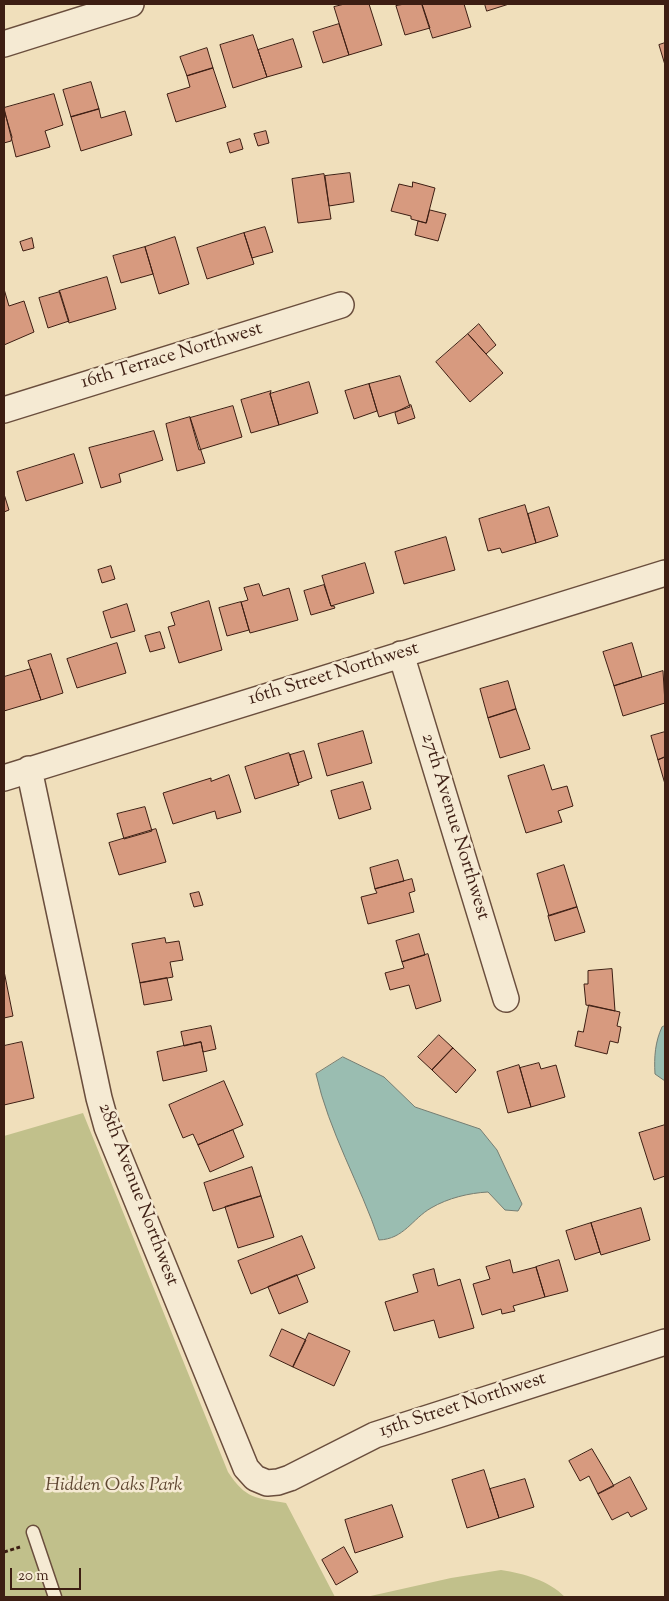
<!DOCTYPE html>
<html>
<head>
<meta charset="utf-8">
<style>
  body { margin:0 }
  #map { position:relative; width:669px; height:1601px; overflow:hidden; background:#f0dfbb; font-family:"Sorts Mill Goudy",serif }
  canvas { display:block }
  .frame { position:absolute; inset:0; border:5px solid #3d1e13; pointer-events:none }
  .scale { position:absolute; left:10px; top:1568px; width:71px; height:22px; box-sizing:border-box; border:2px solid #3d1e13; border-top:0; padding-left:6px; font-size:15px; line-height:18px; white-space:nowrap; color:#3d1e13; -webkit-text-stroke:4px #f5ead3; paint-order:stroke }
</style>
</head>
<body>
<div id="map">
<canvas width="669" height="1601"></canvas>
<div class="frame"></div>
<div class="scale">20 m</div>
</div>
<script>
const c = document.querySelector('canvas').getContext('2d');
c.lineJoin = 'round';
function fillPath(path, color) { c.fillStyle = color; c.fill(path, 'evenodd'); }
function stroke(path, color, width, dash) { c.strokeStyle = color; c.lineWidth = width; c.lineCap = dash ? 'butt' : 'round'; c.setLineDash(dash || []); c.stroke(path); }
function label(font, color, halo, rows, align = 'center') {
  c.font = font + ' "Sorts Mill Goudy",serif'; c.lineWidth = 5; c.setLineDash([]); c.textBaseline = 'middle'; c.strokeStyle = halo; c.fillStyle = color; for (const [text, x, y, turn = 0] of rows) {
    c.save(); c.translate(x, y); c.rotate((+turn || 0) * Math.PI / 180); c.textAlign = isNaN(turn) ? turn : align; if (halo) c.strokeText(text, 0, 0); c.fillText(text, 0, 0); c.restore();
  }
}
const green = new Path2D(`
  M83 1113 228 1472C246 1499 255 1498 286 1503L335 1597H4V1136Z
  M501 1570C525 1574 548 1580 565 1597H366L451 1578Z`);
const water = new Path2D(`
  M665 1026V1081L655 1074C654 1057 655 1042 662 1027Z
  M343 1057 384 1077 415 1107 480 1129 497 1150 522 1204 518 1211 505 1210 488 1192C469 1193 448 1198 431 1208 412 1219 404 1239 379 1240 360 1184 329 1132 316 1074Z`);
const building = new Path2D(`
  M345 4H369L382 45 349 55 334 7Z
  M405 4H422L430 28 405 35 396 6Z
  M422 4H464L471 27 433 38Z
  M485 4H509L487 11Z
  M339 24 349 55 323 63 313 32Z
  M253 35 267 77 233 88 220 45Z
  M293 39 302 67 267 77 258 50Z
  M665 43V65L659 45Z
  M207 48 213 68 187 76 180 57Z
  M213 68 226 107 176 122 167 94 190 87 187 76Z
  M91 82 99 109 71 117 63 90Z
  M54 94 63 125 45 131 50 147 16 157 4 108Z
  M99 109 101 118 125 111 132 135 81 151 71 117Z
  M4 110 12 137 11 141 4 143Z
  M266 131 269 143 258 146 254 134Z
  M240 139 243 149 230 153 227 143Z
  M350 173 354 202 329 206 325 176Z
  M324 174 331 219 298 223 292 179Z
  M413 182 435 188 426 223 411 219V216L391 211 399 184 412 187Z
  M430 210 446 214 438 241 415 235 418 221 426 223Z
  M265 227 273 252 252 258 244 233Z
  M244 233 254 264 207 279 197 248Z
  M175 237 189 284 159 294 145 247Z
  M32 238 34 248 23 251 20 242Z
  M145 247 153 274 121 283 113 256Z
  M107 277 116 309 69 323 59 291Z
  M4 289 9 306 24 301 34 332 4 345Z
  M60 292 69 321 48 328 39 298Z
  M479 324 496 345 486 354 468 334Z
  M468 334 503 373 470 402 436 362Z
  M400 376 410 407 379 417 369 384Z
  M309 382 318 413 279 425 270 394Z
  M369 384 377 411 354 419 345 391Z
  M271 391 270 394 279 425 251 433 241 400Z
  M411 405 415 418 398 424 395 413Z
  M233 406 242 437 199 450 190 418Z
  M190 417 205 463 177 471 166 424Z
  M154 431 163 460 119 474 121 482 101 488 89 448Z
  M74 454 83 483 26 501 17 472Z
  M4 494 9 510 4 512Z
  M525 505 536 543 502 553 500 548 488 551 479 519Z
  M549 507 558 536 536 543 528 514Z
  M446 537 455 570 404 584 395 552Z
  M365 563 374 593 331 606 322 576Z
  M111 566 115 579 102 583 98 570Z
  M259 584 263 596 289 588 298 620 250 633 241 602 248 600 244 588Z
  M324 585 331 606H334L335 608 311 615 304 591Z
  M209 601 222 650 179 663 168 627 175 625 171 613Z
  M241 602 249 630 227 636 219 608Z
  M127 604 135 631 111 638 103 612Z
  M160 632 165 648 150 652 145 636Z
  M117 643 126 673 77 688 67 659Z
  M632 643 642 677 614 686 603 652Z
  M51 654 63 693 41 700 28 661Z
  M31 669 41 700 4 711V677Z
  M663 671 665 703 623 716 614 686Z
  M508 681 516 709 488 718 480 689Z
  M516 709 530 749 500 758 488 718Z
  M363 731 372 763 327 776 318 744Z
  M665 732V757L658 760 651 736Z
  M304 751 312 778 298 783 290 755Z
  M289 753 299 785 255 799 245 767Z
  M665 757V784L658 760Z
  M544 765 552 790 567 786 573 806 558 811 562 822 526 833 508 776Z
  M229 775 241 812 217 819 215 811 173 824 163 793 211 778V781Z
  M363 782 371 809 339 819 331 791Z
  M145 807 152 831 124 839 117 814Z
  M156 829 166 862 119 875 109 843Z
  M398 860 404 881 375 889 370 868Z
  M564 865 577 907 549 916 537 874Z
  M412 879 415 891 409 893 414 912 368 924 361 897 377 893 375 889Z
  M199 892 203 905 194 907 190 894Z
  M577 907 585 932 555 941 548 916Z
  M419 934 425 955 402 962 396 941Z
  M165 938 166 943 179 941 183 960 170 962 173 977 140 983 132 944Z
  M428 954 441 1001 416 1009 409 985 390 990 385 973 404 968 402 962Z
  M612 969 615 1011 586 1005 584 984H588V971Z
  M4 971 13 1016 4 1018Z
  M167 978 172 1000 144 1005 140 983Z
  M589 1005 620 1012 617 1026 621 1027 618 1043 610 1041 607 1054 575 1046 578 1031 583 1032Z
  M211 1026 216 1049 203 1052 201 1042 184 1046 181 1032Z
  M439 1035 453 1048 432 1070 418 1057Z
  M22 1042 34 1098 4 1105V1046Z
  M201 1042 207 1071 163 1081 157 1052Z
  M453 1048 476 1070 456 1093 432 1070Z
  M539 1063 541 1069 556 1065 565 1097 531 1107 520 1068Z
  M519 1065 531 1107 508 1113 497 1072Z
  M224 1081 243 1125 198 1145 193 1134 183 1138 169 1105Z
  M665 1125V1176L654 1180 639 1133Z
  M233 1130 244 1157 210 1172 198 1145Z
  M252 1167 261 1196 213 1211 204 1183Z
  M261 1196 274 1237 238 1248 225 1207Z
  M641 1208 650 1240 601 1255 591 1223Z
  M591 1223 600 1252 575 1260 566 1231Z
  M302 1236 315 1268 251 1294 238 1261Z
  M510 1260 513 1273 536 1267 545 1297 513 1306 515 1311 502 1314 501 1309 482 1315 473 1284 490 1279 486 1267Z
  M559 1260 568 1291 545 1297 536 1267Z
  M434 1269 438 1286 460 1279 474 1328 439 1338 434 1320 394 1331 385 1302 418 1292 413 1275Z
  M297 1275 308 1302 279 1314 268 1287Z
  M282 1329 306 1340 293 1367 270 1356Z
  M309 1333 350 1351 334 1386 293 1367Z
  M592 1449 614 1486 598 1494 589 1476 580 1481 569 1461Z
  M484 1470 499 1518 467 1528 452 1480Z
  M630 1477 647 1509 631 1517 628 1512 612 1520 598 1494Z
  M525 1479 534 1507 499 1518 490 1489Z
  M392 1505 403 1537 355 1553 345 1520Z
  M344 1547 358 1572 336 1585 322 1560Z`);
const path = new Path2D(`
  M4 1552 20 1547`);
const service = new Path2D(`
  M33 1532 55 1597`);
const minor = new Path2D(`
  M4 44 131 4
  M4 410 341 305
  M401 654 506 999
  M29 769 99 1098 107 1127 246 1468 255 1478 267 1483 278 1482 290 1478 375 1435 665 1342
  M4 778 665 573`);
const streetNames = [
  ["16th Terrace Northwest",172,357,-17],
  ["16th Street Northwest",334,675,-17],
  ["27th Avenue Northwest",454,827,73],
  ["28th Avenue Northwest",137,1195,69],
  ["15th Street Northwest",463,1406,-18]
];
const parkNames = [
  ["Hidden Oaks Park",114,1487]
];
fillPath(green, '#c1c08b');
fillPath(water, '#9abdb1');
stroke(water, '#757d72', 1);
fillPath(building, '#d79a7f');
stroke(building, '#3d1e13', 1);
stroke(service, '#6a4e3d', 15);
stroke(minor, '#6a4e3d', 28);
stroke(path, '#3d1e13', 3, [4, 2.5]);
stroke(service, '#f5ead3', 12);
stroke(minor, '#f5ead3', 25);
label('19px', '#3d1e13', '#f5ead3', streetNames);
label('italic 19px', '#5e4631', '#f5ead3', parkNames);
</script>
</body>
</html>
